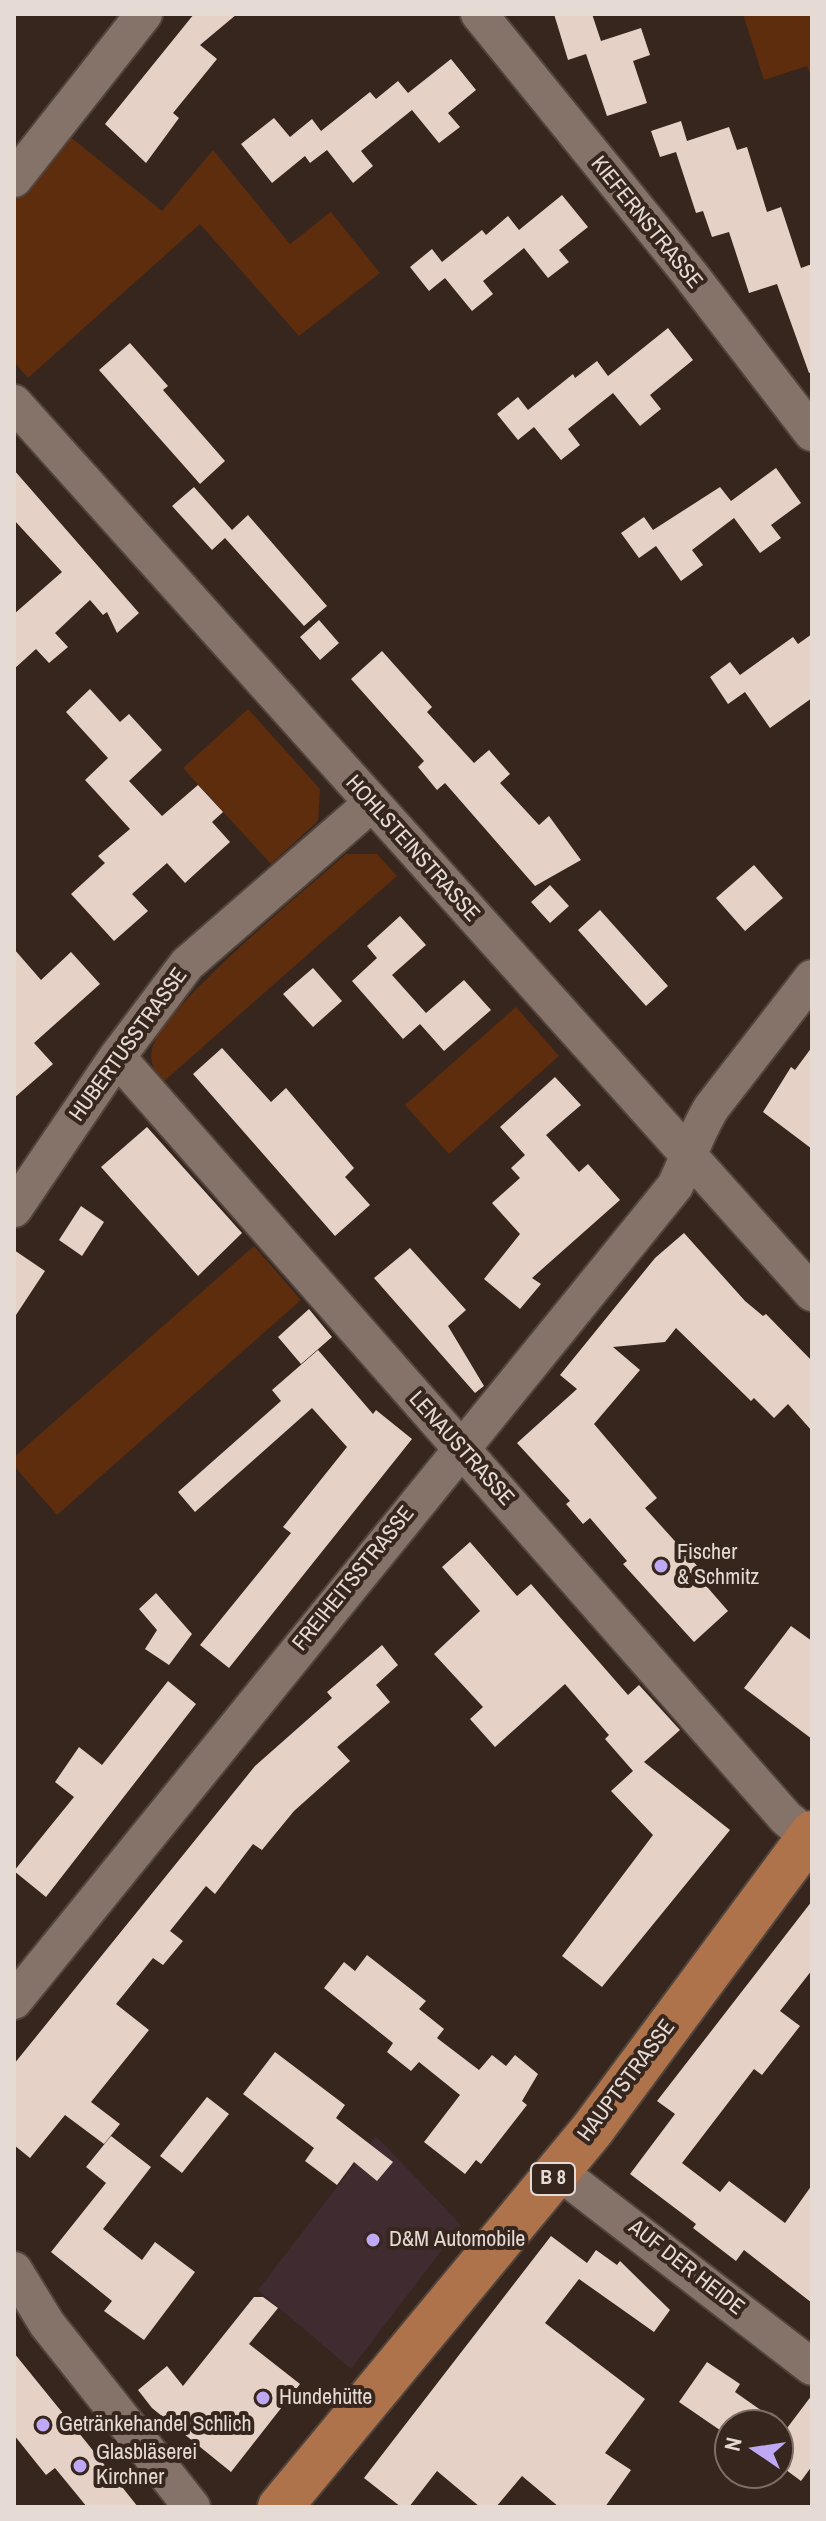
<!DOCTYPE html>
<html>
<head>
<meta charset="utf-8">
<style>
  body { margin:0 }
  #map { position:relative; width:826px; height:2521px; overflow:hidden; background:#36261e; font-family:"Archivo Narrow",sans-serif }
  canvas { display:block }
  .frame { position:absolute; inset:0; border:16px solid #e5dad4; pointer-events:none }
  .north { position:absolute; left:714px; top:2409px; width:80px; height:80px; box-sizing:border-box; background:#36261e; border:2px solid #7c6e67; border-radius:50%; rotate:283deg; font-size:22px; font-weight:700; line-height:32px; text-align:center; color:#e5dad4 }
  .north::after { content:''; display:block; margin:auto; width:28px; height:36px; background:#bfa9f4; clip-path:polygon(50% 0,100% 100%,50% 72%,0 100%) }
</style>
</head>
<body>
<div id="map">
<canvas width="826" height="2521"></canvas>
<div class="frame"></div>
<div class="north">N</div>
</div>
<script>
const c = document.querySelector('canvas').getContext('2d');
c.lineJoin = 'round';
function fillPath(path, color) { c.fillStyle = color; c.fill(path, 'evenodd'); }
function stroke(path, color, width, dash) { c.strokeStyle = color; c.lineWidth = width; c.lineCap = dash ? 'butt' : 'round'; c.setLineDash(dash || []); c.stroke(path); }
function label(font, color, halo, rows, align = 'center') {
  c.font = font + ' "Archivo Narrow",sans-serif'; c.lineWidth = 8; c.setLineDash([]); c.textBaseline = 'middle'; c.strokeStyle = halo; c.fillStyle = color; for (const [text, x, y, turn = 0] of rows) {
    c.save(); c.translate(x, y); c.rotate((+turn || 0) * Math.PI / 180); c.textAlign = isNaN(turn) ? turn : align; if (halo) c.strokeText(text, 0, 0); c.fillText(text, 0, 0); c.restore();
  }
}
const commercial = new Path2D(`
  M376 2136 461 2225 351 2369 258 2290Z`);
const green = new Path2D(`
  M743 14H812V79L807 66 764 80Z
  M68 135 162 211 213 150 290 244 331 212 380 273 299 336 200 224 28 378 14 362V192Z
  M248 709 320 789 318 821 271 864 183 768Z
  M346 854H377L397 876 163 1082C155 1074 149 1061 152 1049 164 1005 307 889 346 854Z
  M516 1007 559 1056 449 1154 405 1105Z
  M254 1246 301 1300 57 1515 14 1466V1457Z`);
const building = new Path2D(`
  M194 14H237L200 45 217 59 173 113 179 118 146 163 105 124Z
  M554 14H592L601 41 641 28 650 55 633 61 647 103 607 116 586 54 568 60Z
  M451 59 476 90 448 113 460 127 439 143 412 110 361 151 373 166 353 183 327 150 310 163 305 156 272 183 241 144 274 118 290 137 312 119 321 131 370 92 376 99 398 81 408 93Z
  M681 121 687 141 729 127 737 150 747 147 767 212 781 207 801 268 812 264V372L809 373 777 284 749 293 729 232 712 237 703 211 696 213 676 152 660 157 651 131Z
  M562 195 588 227 559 250 569 262 548 278 524 248 483 281 493 294 472 311 445 278 429 291 410 267 432 249 442 262 482 230 486 235 508 216 519 230Z
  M668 328 693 360 650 395 661 409 640 426 613 393 568 429 580 445 561 460 534 427 518 440 497 414 518 397 528 410 573 374 575 378 597 361 608 376Z
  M130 343 168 386 163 390 225 461 200 484 99 370Z
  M776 468 801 503 771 525 781 538 760 553 734 518 692 550 703 565 681 581 656 546 639 558 621 533 644 517 653 530 720 487 731 501Z
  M14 470 139 613 117 633 107 612 103 615 90 600 55 633 68 647 49 663 36 649 14 669V614L62 572 14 520Z
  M194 487 232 530 248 515 327 606 304 626 225 538 212 550 172 506Z
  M319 620 339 643 320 660 300 637Z
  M812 634V698L770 728 745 692 728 704 710 677 730 662 740 675 793 637 798 644Z
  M382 651 432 707 427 712 474 763 489 750 510 774 500 783 539 825 549 816 581 860 535 886 445 783 437 790 418 767 424 761 351 679Z
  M90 689 120 722 129 714 162 750 129 781 162 816 198 785 223 812 212 822 230 842 185 883 167 863 132 894 148 911 114 941 71 894 105 863 98 856 130 829 85 780 108 758 66 712Z
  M754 865 783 898 745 931 716 898Z
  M550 885 569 906 550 923 531 902Z
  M600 910 668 986 646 1006 578 930Z
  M400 916 426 945 392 975 426 1013 464 980 491 1010 444 1051 420 1024 403 1039 352 981 377 958 367 946Z
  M14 949 41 980 71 952 100 984 34 1043 53 1064 14 1098Z
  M313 968 342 1001 313 1027 283 994Z
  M812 1047V1149L763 1112 791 1067 795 1070Z
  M222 1048 271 1102 286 1088 354 1168 345 1177 370 1205 335 1236 193 1074Z
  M555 1077 581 1105 546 1135 579 1172 588 1164 620 1200 532 1278 541 1284 520 1309 484 1279 520 1234 492 1203 520 1178 511 1168 525 1155 500 1127Z
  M147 1127 242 1233 198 1276 101 1167Z
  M81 1206 104 1222 82 1256 59 1240Z
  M684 1233 745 1301 763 1316 766 1314 812 1361V1431L788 1404 774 1418 754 1398 751 1401 676 1328 665 1342 613 1347 640 1370 594 1424 657 1498 645 1508 700 1569 695 1573 728 1611 694 1642 623 1564 627 1561 590 1518 583 1524 566 1504 570 1501 517 1443 577 1389 560 1375 655 1258Z
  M410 1248 466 1310 448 1326 484 1386 475 1393 374 1278Z
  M14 1250 45 1271 14 1318Z
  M309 1309 332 1337 301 1364 278 1337Z
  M318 1350 373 1414 376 1410 412 1439 229 1668 200 1645 291 1533 283 1527 347 1447 312 1408 195 1512 178 1492 281 1401 272 1390Z
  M470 1542 517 1596 531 1584 628 1695 639 1685 680 1730 644 1762 730 1830 602 1987 562 1956 653 1835 611 1791 633 1771 605 1739 609 1735 565 1684 495 1747 470 1719 483 1707 434 1654 480 1611 442 1567Z
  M156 1593 192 1634 169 1665 145 1649 157 1630 139 1609Z
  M791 1626 812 1641V1739L744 1688Z
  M382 1645 398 1665 376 1685 390 1702 337 1747 350 1761 294 1811 262 1850 253 1844 215 1894 206 1886 170 1931 183 1941 163 1965 153 1958 116 2004 149 2030 91 2102 120 2124 104 2144 65 2115 30 2158 14 2145V2064L255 1766 332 1698 327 1692Z
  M168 1681 196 1704 46 1897 14 1871 74 1797 55 1782 79 1747 102 1765Z
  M812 1901V1970L780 2011 800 2026 762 2075 754 2069 682 2163 720 2192 729 2181 785 2223 812 2185V2303L744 2250 736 2261 693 2228 696 2224 630 2174 675 2114 657 2101Z
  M367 1955 426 2001 419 2009 444 2029 437 2038 479 2070 492 2055 506 2066 515 2055 538 2074 522 2101 527 2105 481 2164 476 2160 465 2174 424 2142 460 2095 419 2062 411 2071 387 2052 393 2043 324 1988 344 1962 355 1971Z
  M275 2052 345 2105 336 2118 393 2162 377 2181 354 2162 337 2185 305 2161 314 2148 243 2094Z
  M207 2097 229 2114 182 2173 160 2156Z
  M111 2136 151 2167 103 2229 142 2260 155 2242 195 2272 144 2340 104 2311 112 2301 51 2252 106 2183 86 2167Z
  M551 2236 587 2263 596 2250 617 2265 620 2261 670 2310 654 2332 579 2279 545 2323 645 2399 605 2453 631 2470 605 2507H559L522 2476 496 2507H480L437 2471 409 2507H401L364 2478Z
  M254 2297H263L278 2308 249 2344 300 2384 231 2472 152 2408 138 2390 167 2366 183 2386Z
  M14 2353 87 2443 138 2507H87L55 2468 46 2475 14 2435Z
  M707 2362 740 2384 735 2392 782 2425H730V2437L679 2402Z
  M812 2395V2466L801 2481 778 2464V2440Z`);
const street = new Path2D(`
  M479 14 689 273 812 433
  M14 179 144 14
  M14 403 812 1293
  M117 1057 786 1818 809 1837
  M14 1209 117 1057 187 964 371 804
  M14 2001 675 1186C688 1160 696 1132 712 1107L812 978
  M558 2171 812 2367
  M14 2270 47 2324 192 2507`);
const primary = new Path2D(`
  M280 2507 592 2130 812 1833`);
const markers = [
  [661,1566,8,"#bfa9f4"],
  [373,2240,8,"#bfa9f4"],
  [263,2398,8,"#bfa9f4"],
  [43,2425,8,"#bfa9f4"],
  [80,2466,8,"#bfa9f4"]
];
const shields = [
  [553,2179,44]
];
const shieldNames = [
  ["B 8",553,2179]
];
const streetNames = [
  ["KIEFERNSTRASSE",646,223,51],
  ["HOHLSTEINSTRASSE",412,849,48],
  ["HUBERTUSSTRASSE",129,1045,-54],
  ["LENAUSTRASSE",461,1449,48],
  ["FREIHEITSSTRASSE",354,1579,-51],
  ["HAUPTSTRASSE",627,2081,-53],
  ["AUF DER HEIDE",686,2268,38]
];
const poiNames = [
  ["Fischer",677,1553],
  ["& Schmitz",677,1578],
  ["D&M Automobile",389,2240],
  ["Hundehütte",279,2398],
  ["Getränkehandel Schlich",59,2425],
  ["Glasbläserei",96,2453],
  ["Kirchner",96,2478]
];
fillPath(commercial, '#3f2b30');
fillPath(green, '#5d2d0e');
fillPath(building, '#e6d1c6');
stroke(street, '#51443c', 40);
stroke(primary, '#51443c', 48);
stroke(street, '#857268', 36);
stroke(primary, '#ae734a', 44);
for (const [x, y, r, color] of markers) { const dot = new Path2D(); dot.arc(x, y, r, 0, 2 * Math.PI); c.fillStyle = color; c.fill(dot); stroke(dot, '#36261e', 3); }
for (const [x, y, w] of shields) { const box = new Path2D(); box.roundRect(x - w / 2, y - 16, w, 32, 6); c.fillStyle = '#36261e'; c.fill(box); stroke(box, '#e5dad4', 2); }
label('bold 20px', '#e5dad4', null, shieldNames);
label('22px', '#e5dad4', '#36261e', streetNames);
label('22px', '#e5dad4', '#36261e', poiNames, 'left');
</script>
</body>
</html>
